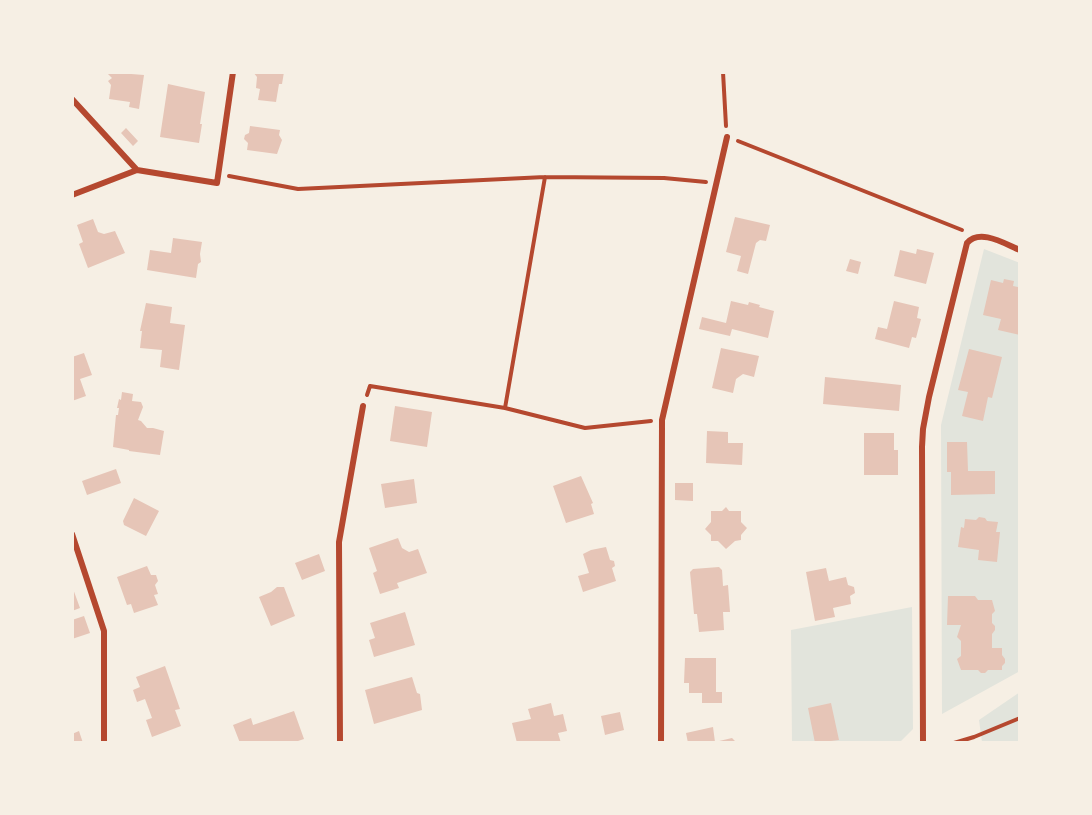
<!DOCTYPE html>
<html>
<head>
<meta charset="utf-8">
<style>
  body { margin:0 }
  #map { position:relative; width:1092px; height:815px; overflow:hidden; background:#f6efe4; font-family:"Sofia Sans Condensed",sans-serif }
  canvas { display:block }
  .frame { position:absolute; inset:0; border:74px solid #f6efe4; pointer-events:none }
</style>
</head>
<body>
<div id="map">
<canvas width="1092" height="815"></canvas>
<div class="frame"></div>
</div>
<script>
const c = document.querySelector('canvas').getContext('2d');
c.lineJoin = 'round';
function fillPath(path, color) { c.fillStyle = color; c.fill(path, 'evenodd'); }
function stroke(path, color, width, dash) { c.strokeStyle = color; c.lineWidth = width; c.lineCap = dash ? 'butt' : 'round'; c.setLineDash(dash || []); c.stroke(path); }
const green = new Path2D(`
  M984 249 1020 263V671L942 714 941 425Z
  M912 607 913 729 899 743H792L791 630Z
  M1020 692V743H979L982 742 979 720Z`);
const building = new Path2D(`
  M106 72 144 75 139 109 129 107 130 102 109 99 111 85 108 81 112 78Z
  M253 72H284L282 84H279L276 102 258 100 260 89 256 88 257 77Z
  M168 84 205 92 200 124H202L199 143 160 137Z
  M250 126 280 130 279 135 282 140 277 154 247 150 248 143 244 139 245 135 249 133Z
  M126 128 138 141 133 146 121 133Z
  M735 217 770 225 766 241 760 240 756 243 748 274 737 271 741 256 726 252Z
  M93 219 98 232 104 234 115 231 125 253 88 268 79 244 83 242 77 225Z
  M173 238 202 242 200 254 201 262 198 264 196 278 147 270 150 250 171 253Z
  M917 249 934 253 926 284 894 276 900 250 916 254Z
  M850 259 861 262 858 274 846 271Z
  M1004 279 1014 281 1013 286 1018 287 1020 290V335L998 330 1001 319 983 315 991 280 1003 283Z
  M731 301 748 305 749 302 760 305 759 307 774 311 768 338 732 329 730 336 699 329 702 317 726 323Z
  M894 301 919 307 917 318 921 319 916 338 912 337 909 348 875 339 878 327 887 329Z
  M146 303 172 307 170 323 185 325 179 370 160 367 162 350 140 348 142 331H140Z
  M721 348 759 356 754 377 743 374 736 379 733 393 712 388Z
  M969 349 1002 357 992 398 988 397 983 421 962 416 968 392 958 390Z
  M84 353 92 375 80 379 86 396 72 401V357Z
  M825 377 901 385 899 411 823 404Z
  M122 392 133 394 132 401 141 402 143 407 138 420 141 421 147 428H153L164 431 160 455 129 451V450L113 447 116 415H118L119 408H117L119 399 121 400Z
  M395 406 432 412 427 447 390 441Z
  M707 431 728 432V443H743L742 465 706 463Z
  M864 433H894V450H898V475H864Z
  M947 442H967L968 471H995V494L951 495V472H947Z
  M116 469 121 483 87 495 82 481Z
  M581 476 593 503 591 504 594 514 566 523 553 486Z
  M414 479 417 503 385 508 381 484Z
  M675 483H693V501L675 500Z
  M134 498 159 511 146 536 124 525 123 521Z
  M726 507 729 511H741V522L747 528 741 535V540L735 541 726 549 718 541H711V535L705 529 711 522V511H722Z
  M979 517 985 518 987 521 998 522 996 532H1000L997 562 978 560 979 550 958 547 961 527 964 528 965 519 976 520Z
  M398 538 402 548 409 552 418 549 427 573 397 583 399 588 380 594 373 573 377 571 369 548Z
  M606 547 610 560 614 561 615 566 612 568 616 581 583 592 578 576 589 573 583 554 591 550Z
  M319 554 325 571 302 580 295 563Z
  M147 566 151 575H156L158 581 155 585 158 594 154 595 158 605 134 613 131 604 127 605 117 577Z
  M719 567 722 570 723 586 728 585 730 612H723L724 630 699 632 697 614H694L690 572 693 569Z
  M826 568 829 581 846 577 848 585 854 587 855 593 850 596 851 604 833 608 835 617 815 621 806 572Z
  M72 586 80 608 72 611Z
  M277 587H284L295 616 271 626 259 597 271 592Z
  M948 596H975L978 600H992L995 611 992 614V623L995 626V630L992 634V648H1002V655L1005 659V663L1002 666V670H988L985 673H981L978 670H961L957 659 961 656V641L957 637 961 625H947Z
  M405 612 415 645 374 657 369 640 375 638 370 623Z
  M84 616 90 633 72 639V620Z
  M685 658H716V692H722V703H702V693H689V683H684Z
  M165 666 180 709 175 710 181 726 152 737 146 720 152 718 145 699 137 702 133 690 140 687 136 677Z
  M412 677 417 693 420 694 422 710 374 724 365 690Z
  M551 703 554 716 563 714 567 731 558 733 561 743H537L536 741 517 743 512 723 531 719 528 709Z
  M831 703 839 740 815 743 808 708Z
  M294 711 304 739 292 743H240L233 725 251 718 253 725Z
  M620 712 624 730 605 735 601 716Z
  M713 727 715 742 732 738 737 743H688L686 733Z
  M79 731 83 743H72V734Z`);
const path = new Path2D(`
  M723 72 726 126
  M738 141 962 230
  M229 176 298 189 545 177 664 178 706 182
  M367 395 370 386 505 408 545 177
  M505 408 585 428 651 421
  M954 743 974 737 1020 718`);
const minor = new Path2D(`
  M72 99 137 170
  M72 195 137 170 217 183 233 72
  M72 534 104 631V743
  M340 743 339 542 363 406
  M661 743 662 420 727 137
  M923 743 922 447 923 429 929 397 967 243C980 228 1005 244 1020 250`);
fillPath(green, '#e2e4dc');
fillPath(building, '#e6c5b7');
stroke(path, '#b5482f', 4);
stroke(minor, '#b5482f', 6);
</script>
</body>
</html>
